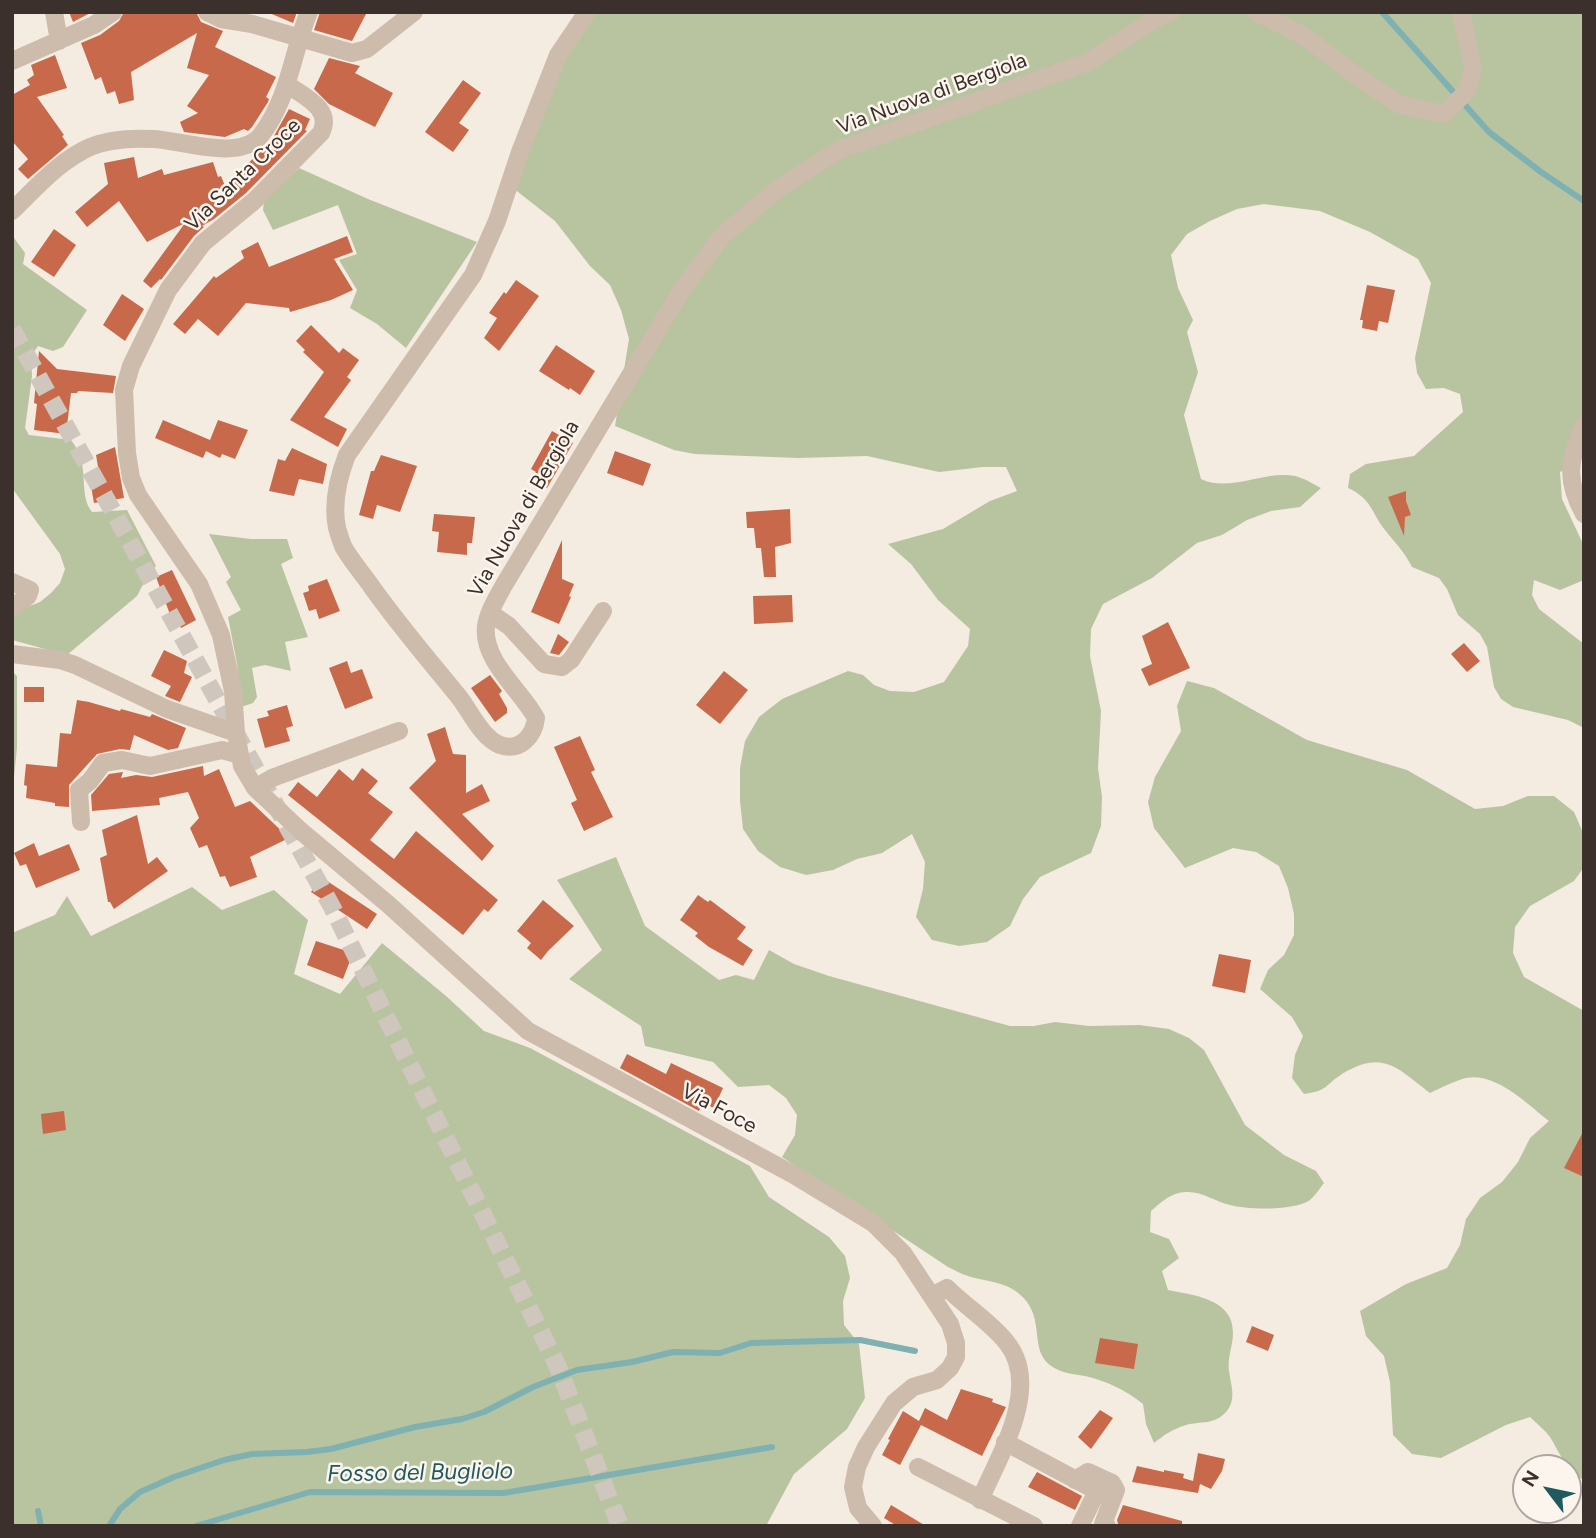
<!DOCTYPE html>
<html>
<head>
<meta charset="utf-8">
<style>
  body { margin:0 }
  #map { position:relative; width:1596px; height:1538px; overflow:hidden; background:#f4ebe1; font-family:Figtree,sans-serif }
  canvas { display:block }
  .frame { position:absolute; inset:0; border:14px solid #3b302b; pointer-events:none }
  .north { position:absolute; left:1512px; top:1454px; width:70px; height:70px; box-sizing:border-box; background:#fbf5ee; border:2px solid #aea6a0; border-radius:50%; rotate:302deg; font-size:19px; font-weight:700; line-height:28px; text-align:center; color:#3b302b }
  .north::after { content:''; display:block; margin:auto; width:24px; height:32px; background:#1f5a5e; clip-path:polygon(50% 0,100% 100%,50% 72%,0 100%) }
</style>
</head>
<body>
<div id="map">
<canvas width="1596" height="1538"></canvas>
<div class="frame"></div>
<div class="north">N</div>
</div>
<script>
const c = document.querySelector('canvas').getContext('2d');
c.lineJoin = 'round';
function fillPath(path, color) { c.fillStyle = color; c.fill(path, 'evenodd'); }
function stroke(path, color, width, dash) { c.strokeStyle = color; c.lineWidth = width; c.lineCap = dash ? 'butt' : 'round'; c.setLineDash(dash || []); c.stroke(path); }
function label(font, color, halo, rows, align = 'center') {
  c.font = font + ' Figtree,sans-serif'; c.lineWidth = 5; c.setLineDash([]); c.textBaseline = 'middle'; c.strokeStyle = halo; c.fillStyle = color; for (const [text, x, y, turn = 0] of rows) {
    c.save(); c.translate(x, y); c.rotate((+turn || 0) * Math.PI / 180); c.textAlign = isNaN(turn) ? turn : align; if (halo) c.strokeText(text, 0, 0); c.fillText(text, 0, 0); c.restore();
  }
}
const green = new Path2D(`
  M588 12H1584V458L1560 472 1562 499 1584 546V580L1560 590 1534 580 1532 595 1539 609 1584 644V728L1568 720 1513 707 1501 699 1494 687 1487 647 1480 634 1458 615 1447 589 1439 578 1412 567C1404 551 1396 544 1385 530 1371 512 1372 499 1348 488L1350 474 1366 464 1414 456 1463 412 1460 394 1444 388 1426 389 1417 373 1415 358 1431 283 1418 259 1370 232 1320 211 1264 204 1237 209 1210 221 1187 234 1171 255 1178 288 1193 320 1187 332 1198 372 1184 415 1201 479C1229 493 1265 470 1295 476 1304 478 1313 484 1321 488L1300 507 1271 511 1247 520 1222 535 1197 543 1152 578 1103 604 1091 629 1090 656 1101 711 1098 768 1102 797 1101 826 1091 853 1040 877 1023 899 1010 926 987 942 959 946 932 940 916 917 923 889 925 862 912 834 882 853 857 859 833 870 806 875 780 867 758 851 743 829 740 801V768L745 741 759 717 782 699 848 671 863 675 874 685 890 691 914 692 944 682 968 646 970 629 938 600 911 564 888 544 943 529 990 501 1017 491 1006 467H983L939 472 867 456 798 458 695 454 674 450 615 426 629 339 621 310 610 285 590 266 555 221 513 188 555 75Z
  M299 168 368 199 477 242 406 348 377 324 350 308 357 290 339 260 357 254 338 205 273 230 263 210 264 201Z
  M12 235 25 253 23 264 87 310 63 347 53 351 38 346 31 356 32 376 25 428 29 435 71 440C92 467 77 493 92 512L127 510 156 566 149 573 137 596 67 655 12 640V613L40 602 51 593 60 583 65 569 60 554 12 488Z
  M209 534 251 539H287L293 558 281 564 308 637 285 642 291 671 265 665 252 668 257 697 253 703 241 707 237 664 228 617 241 610 226 582 231 577Z
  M12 671 17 676V748L12 797Z
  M1187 681 1214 688 1307 740 1407 770 1475 809 1503 806 1528 796H1554L1574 812 1584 835V867L1574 881 1530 906 1515 927 1513 953 1524 977 1584 1011V1480C1566 1471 1560 1453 1550 1437 1545 1430 1536 1423 1530 1417L1506 1425 1441 1458 1412 1454 1393 1435 1390 1382 1384 1356 1366 1336 1360 1311 1406 1284 1447 1268 1460 1245 1466 1219 1480 1198 1502 1182 1518 1162 1530 1138 1549 1121C1527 1104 1496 1072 1466 1078 1454 1081 1441 1088 1430 1093 1397 1068 1383 1049 1342 1074 1323 1086 1330 1090 1304 1094L1292 1078 1295 1055 1303 1036 1292 1017 1260 989 1268 970 1284 955 1294 935V914L1288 888 1279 866 1256 852 1233 848 1185 868 1154 828 1148 802 1155 777 1181 731 1177 706Z
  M616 857 645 926 719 980 736 975 754 980 769 950 794 964 829 976 1010 1026H1034L1055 1022 1089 1026 1139 1025 1169 1029 1189 1038 1204 1050 1245 1125 1284 1155 1316 1171 1324 1183C1320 1188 1315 1196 1310 1200 1294 1211 1248 1210 1230 1205 1216 1202 1203 1192 1188 1192 1173 1191 1161 1202 1151 1211L1150 1232 1169 1239 1179 1258 1162 1271 1168 1290C1193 1295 1234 1299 1233 1333 1233 1346 1227 1358 1229 1371 1231 1385 1237 1400 1226 1412 1214 1425 1201 1421 1186 1425 1173 1429 1164 1435 1154 1443L1146 1424 1143 1404C1126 1390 1106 1381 1085 1376 1072 1374 1060 1373 1050 1365 1027 1347 1049 1313 1014 1290 1000 1281 983 1281 968 1276 961 1274 955 1270 948 1267L782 1157 795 1135 797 1115 786 1098 769 1085 738 1087 713 1062 645 1046 641 1026 569 979 602 950 557 880Z
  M192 887 222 910 274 890 308 920 294 974 340 994 382 943 446 996 484 1031 530 1048 750 1166 769 1197 829 1237 845 1256 850 1278 843 1301 844 1325 859 1344 865 1398 847 1429 794 1474 766 1526H12V933L55 915 67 896 91 936Z`);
const stream = new Path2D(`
  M1382 12 1489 132 1541 172 1584 201
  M38 1511 41 1526
  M109 1526 120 1509 140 1492 174 1477 224 1460 252 1454 307 1452 331 1449 415 1427 462 1419 484 1412 533 1387 577 1370 632 1362 673 1352 720 1353 751 1343 860 1340 915 1351
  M196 1526 310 1492 504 1493 772 1447`);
const building = new Path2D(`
  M69 12H92L73 22Z
  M124 12H196L201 22 223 31 215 47 276 77 266 97 269 99 268 102 252 127 248 131 244 129 225 137 184 132 180 122 198 113 187 106 209 75 187 68 197 33 131 72 134 100 119 104 115 91 107 94 101 77 95 80 81 43 100 35 119 21Z
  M267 12H297L293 23Z
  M320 12H367L352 41 314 30Z
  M55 55 67 88 37 97 64 135 62 136 68 145 28 179 18 169 28 159 12 141V95L30 85 27 80 34 75 31 65Z
  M329 58 360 66 355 73 393 93 375 127 329 104 314 89Z
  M463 80 481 93 459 123 469 130 453 152 425 132Z
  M289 109 310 119 305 130 307 131 246 193 214 219 202 226 204 227 194 236 161 280 160 279 151 288 143 281 185 223 147 242 119 201 87 227 75 212 108 184 104 163 134 157 138 178 162 169 164 175 213 162 218 177 221 176 225 186 276 136H274Z
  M54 229 76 245 54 277 31 262Z
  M347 236 353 252 334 259 353 290 331 300 290 312 289 308 246 303 218 336 198 319 185 334 173 324 214 276 216 278 244 258 241 251 258 242 269 267Z
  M516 280 539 296 499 351 484 338 497 318 489 313 504 292 506 294Z
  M1367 285 1395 290 1388 323 1379 321 1377 331 1362 328 1363 320H1360Z
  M122 294 144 309 125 341 103 325Z
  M311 325 339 353 343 348 359 360 347 377 351 380 324 417 347 429 338 447 290 420 324 372 303 352 305 350 296 341Z
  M556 345 595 371 580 395 570 388 569 390 539 371Z
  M39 351 57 369 116 376 113 393 78 391 77 393H71L66 434 34 430 37 404 34 403Z
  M163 420 210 440 218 420 248 430 235 459 222 454 220 458 206 451 203 458 155 438Z
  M552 431 573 443 547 488 532 479 536 472 531 469Z
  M115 447 124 498 94 503 91 486 101 484 96 455Z
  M292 448 327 464 323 484 299 479 294 496 269 491 278 459 285 461Z
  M615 451 651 464 643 486 607 473Z
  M381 455 417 466 400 512 377 505 373 519 359 515 371 471H374Z
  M1406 491V501L1411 515 1405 517 1404 536 1388 497Z
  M790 509 791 543 775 547 776 577H764L761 548H756L754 528H747L746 512Z
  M434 514 475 517 472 543H467V555L437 552 439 532 432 531Z
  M562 540V579L574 584 569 596 571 597 559 624 531 612Z
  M172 570 196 620 181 628 175 615 171 617 156 577Z
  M327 579 340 611 319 619 316 609 309 611 303 593 309 591 308 586Z
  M792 595 793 622 754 624 753 596Z
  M1168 622 1190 668 1149 686 1141 669 1152 664 1142 636Z
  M558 634 569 642 559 655 550 653Z
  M1464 643 1480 661 1467 672 1451 654Z
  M164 650 187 661 184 673 192 677 180 702 165 696 171 686 151 676Z
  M347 661 351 673 362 669 373 698 345 709 329 668Z
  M724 671 748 690 720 724 696 705Z
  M490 675 502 691 499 694 507 708V713L495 722 471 688Z
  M24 687H44V702H24Z
  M77 700 89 702 120 711 121 709 150 717 152 714 186 728 178 748 168 750 134 735 130 750 120 749 97 754 69 785V807L55 806V803L26 798 27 786 24 785 26 764 57 767 60 733 71 734Z
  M287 705 293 726 286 728 290 741 265 748 257 719 269 716 267 711Z
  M445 727 453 754 466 755V793L482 784 490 801 462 814 494 846 482 861 409 788 436 761 427 734Z
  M580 736 595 770 591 772 613 817 584 831 571 803 577 800 554 747Z
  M203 766 204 776 219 769 235 807 250 801 289 838 250 857 257 877 230 887 225 876 220 877 207 845 199 848 190 828 199 818 188 792 159 798 160 805 92 811V809L91 795 109 774 123 772 121 778 136 775 152 777Z
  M362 768 378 781 368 793 393 812 370 840 394 859 416 831 498 900 488 912 484 909 463 935 288 795 298 782 317 797 339 769 353 781Z
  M137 815 148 864 157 857 168 871 114 909 110 902H108L100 858 107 855 102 830Z
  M34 843 39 856 69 844 80 870 36 888 26 864 20 866 14 853Z
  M321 877 377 914 367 929 311 892Z
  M698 895 708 902 710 900 746 927 737 939 753 950 743 966 709 947 695 936 698 933 680 920Z
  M543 900 574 926 548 951 541 960 527 948 531 943 517 931Z
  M316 941 353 953 343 979 307 965Z
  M1219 954 1251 960 1245 993 1212 986Z
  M627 1054 666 1074 671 1063 723 1088 714 1108 703 1103 699 1111 620 1068Z
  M64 1111 66 1130 43 1134 41 1114Z
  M1584 1130V1177L1564 1168Z
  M1252 1326 1274 1335 1268 1351 1246 1342Z
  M1100 1338 1138 1344 1134 1369 1095 1363Z
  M961 1389 993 1399 992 1402 1006 1407 982 1456 921 1425 900 1465 882 1455 890 1440 888 1439 903 1411 919 1421 925 1408 947 1420Z
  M1100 1410 1113 1418 1091 1449 1078 1437Z
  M1198 1453 1225 1459 1222 1471 1211 1489 1200 1484 1198 1493 1132 1482 1137 1466 1164 1472V1470L1184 1474 1183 1478 1193 1481Z
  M1037 1472 1082 1496 1075 1510 1028 1487Z
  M891 1505 926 1526H897L884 1518Z
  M1123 1505 1182 1521V1526L1118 1524 1117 1520Z`);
const secondaryTunnel = new Path2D(`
  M12 329 332 907 558 1367 620 1526`);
const minor = new Path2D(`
  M54 12 59 41
  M207 12 221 19 252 24 352 53 367 49 414 12
  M587 12 558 55 520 152 497 221 473 275 347 455C338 478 332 503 337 528 339 534 341 542 344 548 351 560 361 572 369 583 397 623 428 659 459 697 470 711 482 738 500 745 520 752 534 736 536 718 521 690 482 661 486 626 488 612 497 598 504 585L681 291 722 236 779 188 839 150 1088 62 1155 19 1171 12
  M1256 12 1304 36 1365 82 1400 105 1444 114 1467 91 1473 69 1461 12
  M12 61 94 25 113 12
  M288 85C305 97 333 109 321 133L254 201 203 243 168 290 131 366 124 390 127 453 131 478 138 495 199 584 221 635 233 691 236 733 242 766 255 788 302 832 389 905 528 1031 794 1175 873 1223 903 1253 950 1324 956 1343V1357L950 1368 937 1380 913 1387 894 1403 866 1447 857 1467 853 1487 858 1508 873 1526
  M1584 425C1569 459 1565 480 1584 514
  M12 582 30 590 28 596 12 608
  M490 613 509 626 544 664 562 667 571 660 603 611
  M12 654 60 660 75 665 167 709 236 733
  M255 788 272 778 399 731
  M81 822 79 790 90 781 103 763 122 760 150 766 222 750 240 755
  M932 1296 947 1288C965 1306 993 1324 1007 1343 1042 1387 999 1456 980 1500
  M1005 1442 1097 1491 1080 1526
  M918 1467 1034 1526
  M1075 1480 1088 1472 1112 1483 1116 1490 1103 1524 1107 1526`);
const tertiary = new Path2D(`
  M12 211C36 188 59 161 90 147 109 139 133 138 153 139 181 140 240 162 261 135 289 99 292 53 309 12`);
const streetNames = [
  ["Via Nuova di Bergiola",932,94,-20],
  ["Via Santa Croce",243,175,-44],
  ["Via Nuova di Bergiola",524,509,-60],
  ["Via Foce",719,1109,28]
];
const waterNames = [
  ["Fosso del Bugliolo",420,1473,-1]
];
fillPath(green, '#b8c4a0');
stroke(stream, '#7fb0b2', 6);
fillPath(building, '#c8694b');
stroke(secondaryTunnel, '#cfc6bd', 18, [18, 9]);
stroke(minor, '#cdbbac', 18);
stroke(tertiary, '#cdbbac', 18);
label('21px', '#3b302b', '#fbf5ee', streetNames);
label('italic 23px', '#1f5a5e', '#fbf5ee', waterNames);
</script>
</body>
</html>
